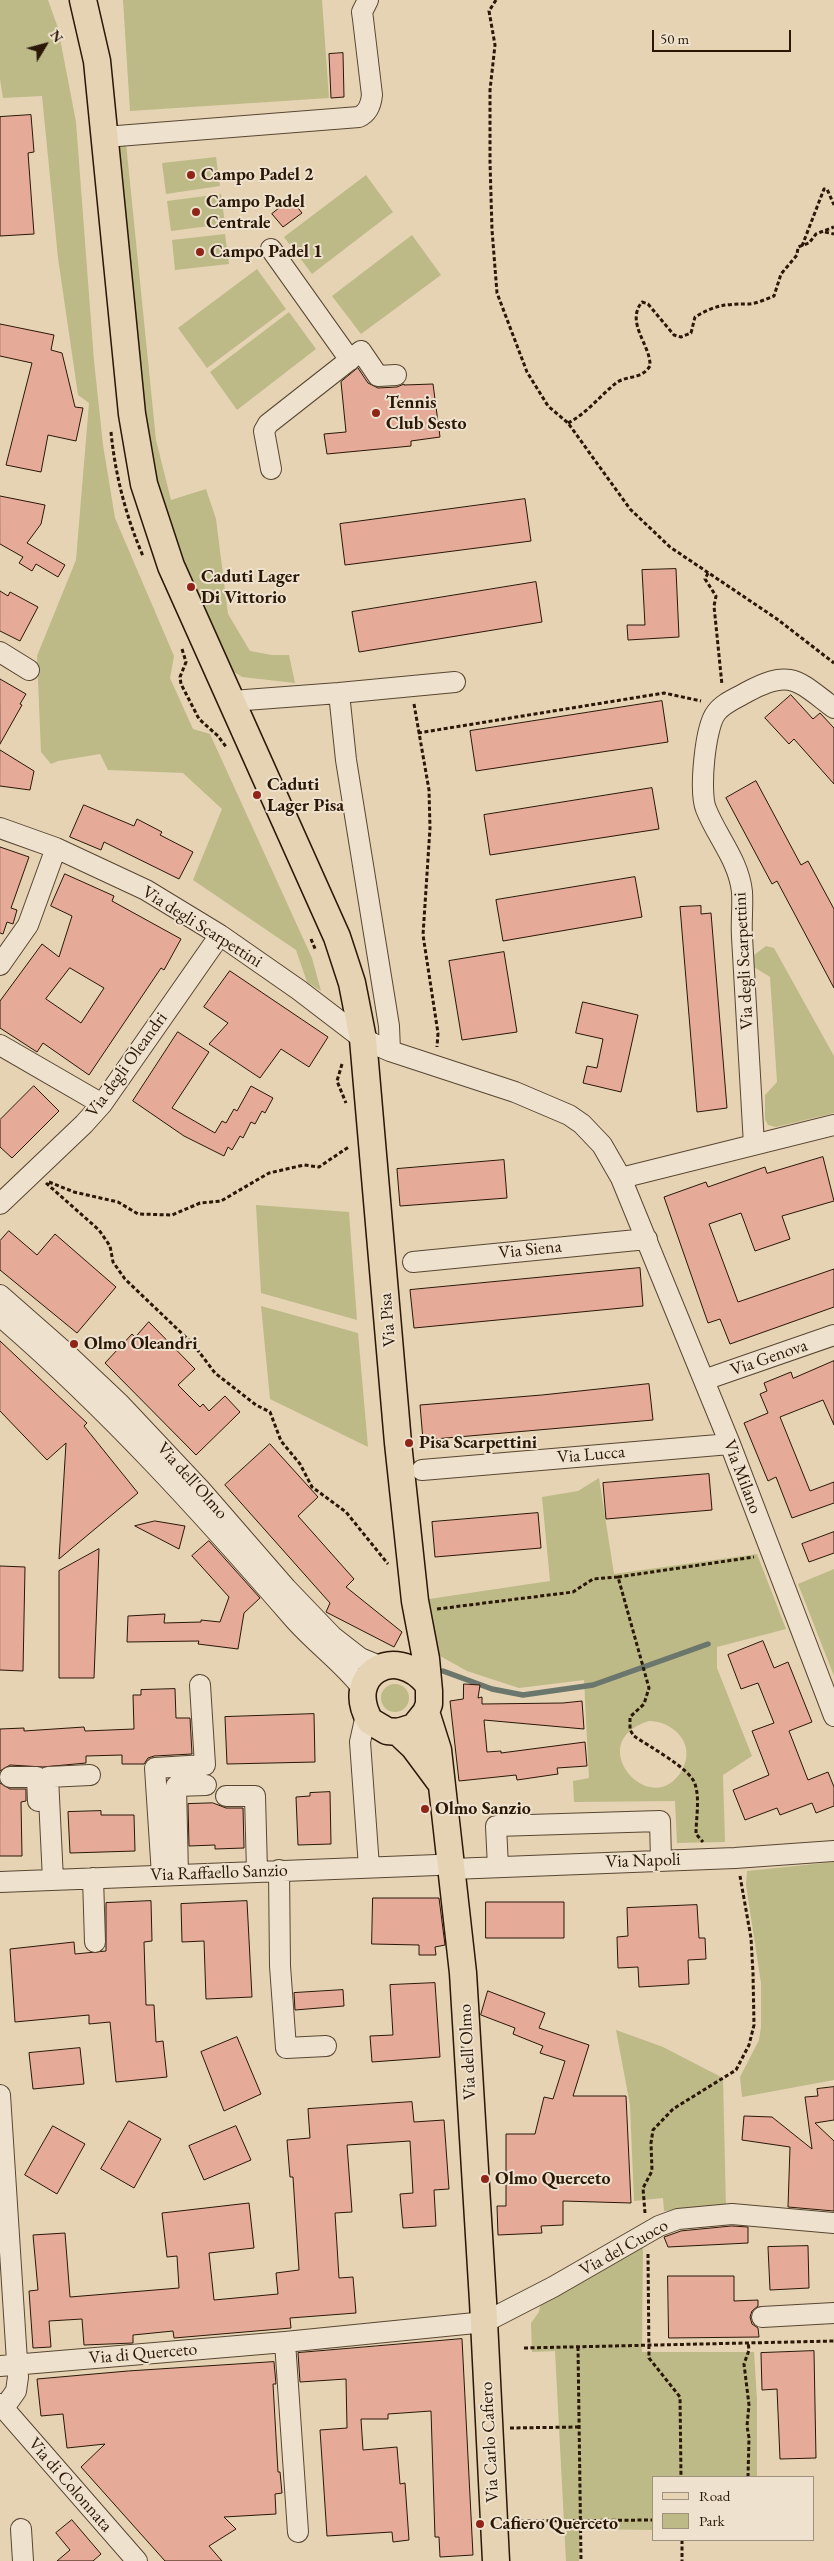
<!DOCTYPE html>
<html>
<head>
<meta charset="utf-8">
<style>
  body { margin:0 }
  #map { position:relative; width:834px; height:2561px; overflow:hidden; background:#e5d3b4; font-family:"EB Garamond",serif }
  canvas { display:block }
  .legend { position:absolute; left:652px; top:2476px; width:162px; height:65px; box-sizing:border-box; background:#eee2ce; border:1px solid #a0917e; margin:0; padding:6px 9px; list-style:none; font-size:15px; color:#2a1706 }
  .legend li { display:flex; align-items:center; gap:10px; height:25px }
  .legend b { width:25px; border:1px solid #a0917e }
  .north { position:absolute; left:20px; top:20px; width:50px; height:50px; -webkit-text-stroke:4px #eee2ce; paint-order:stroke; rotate:53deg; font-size:14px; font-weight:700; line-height:20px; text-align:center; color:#2a1706 }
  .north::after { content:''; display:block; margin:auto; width:18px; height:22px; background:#2a1706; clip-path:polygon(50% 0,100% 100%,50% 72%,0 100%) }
  .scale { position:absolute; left:652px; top:30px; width:139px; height:22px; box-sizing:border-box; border:2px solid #2a1706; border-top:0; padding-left:6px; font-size:15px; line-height:18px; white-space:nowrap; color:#2a1706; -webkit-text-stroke:4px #eee2ce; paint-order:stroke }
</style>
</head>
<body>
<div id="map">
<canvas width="834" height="2561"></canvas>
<ul class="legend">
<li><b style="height:6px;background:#e5d3b4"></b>Road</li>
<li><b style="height:14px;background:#bdba87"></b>Park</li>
</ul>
<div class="north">N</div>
<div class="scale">50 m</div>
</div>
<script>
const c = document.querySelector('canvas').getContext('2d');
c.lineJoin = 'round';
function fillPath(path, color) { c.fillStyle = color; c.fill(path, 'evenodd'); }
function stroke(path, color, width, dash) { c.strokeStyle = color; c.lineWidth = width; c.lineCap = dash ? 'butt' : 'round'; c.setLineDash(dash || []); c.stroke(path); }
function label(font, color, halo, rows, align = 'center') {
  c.font = font + ' "EB Garamond",serif'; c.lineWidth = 4; c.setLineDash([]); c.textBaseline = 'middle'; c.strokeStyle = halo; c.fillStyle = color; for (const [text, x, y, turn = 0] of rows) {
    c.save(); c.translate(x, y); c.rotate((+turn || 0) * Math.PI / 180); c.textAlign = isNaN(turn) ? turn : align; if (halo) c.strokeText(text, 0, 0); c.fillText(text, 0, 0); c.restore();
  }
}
const green = new Path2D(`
  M0 0H48L58 28 76 122 94 361 103 445 115 518 174 656 170 678 193 729 210 734 312 958 321 991 307 982 296 950 193 880 222 809 183 773 108 770 100 754 58 761 51 764 41 752 37 656 76 560 89 403 78 395 58 258 42 96 3 98 0 79Z
  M123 0H322L329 98 130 111Z
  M126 143 156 440 171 500 206 489 216 519 228 614 250 651 272 655H289L295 683 242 677 225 666 167 523 146 440 117 144Z
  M216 157 220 186 166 194 162 163Z
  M366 175 393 212 312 274 284 237Z
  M221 194 225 224 171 231 167 201Z
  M225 234 229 264 175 270 172 240Z
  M412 235 441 275 361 334 332 296Z
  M257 269 286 309 207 368 178 328Z
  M289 312 316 349 237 410 210 372Z
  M766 946 774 948 834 1056V1113L776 1127 768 1125 765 1119V1095L777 1082 770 977 754 967V955Z
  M256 1205 349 1212 357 1320 261 1293Z
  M261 1306 358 1333 368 1447 270 1399Z
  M599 1478 614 1574 757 1554 786 1629 717 1647V1668L752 1756 723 1775 725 1842 677 1843 675 1801 574 1802 573 1781 589 1778 584 1680 519 1688 467 1671 433 1652 429 1599 550 1581 542 1497 578 1491ZM649 1721C673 1721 697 1744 682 1770 652 1823 580 1742 649 1721Z
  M834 1569V1676L798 1584Z
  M381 1698a14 14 0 1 1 28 0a14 14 0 1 1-28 0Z
  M834 1862V2080L742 2097 740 2077 759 2040 761 2027V1983L746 1885 747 1871Z
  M616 2030 663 2047 723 2078 726 2208 664 2211 663 2198 634 2201 630 2105Z
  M643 2243 642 2352H754L757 2400V2477H653V2530L580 2529 579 2561H566L555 2351 532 2352 531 2323 539 2312 541 2302Z`);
const stream = new Path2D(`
  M443 1671 492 1689 523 1695 593 1685 708 1644`);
const building = new Path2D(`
  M343 53 344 97 331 98 329 54Z
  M31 115 34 152 28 153 34 234 0 236V117Z
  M291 199 302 213 283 227 272 214Z
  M0 324 54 335 51 350 62 353 75 407 83 408 76 441 48 435 41 472 6 465 32 363 0 356Z
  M358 368 368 383 378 388 397 387 404 384V385L433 384 440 437 411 441V446L327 454 324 434 346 432 341 382Z
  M0 496 45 505 41 524 27 543 65 565 58 577 36 564 32 571 19 563 23 557 0 544Z
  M525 499 531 541 345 565 340 524Z
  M676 569 679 637 628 640 627 625H645L642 570Z
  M536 582 542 622 359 652 352 612Z
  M0 591 8 596 10 592 38 607 20 641 0 631Z
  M0 679 26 694 20 704 22 705 0 744Z
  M791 695 813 719 820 713 834 728V784L794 739 789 744 765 718Z
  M662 701 668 742 476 771 470 731Z
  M0 750 34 771 30 790 0 786Z
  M756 781 801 865 808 861 834 909V988L777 881 772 884 726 798Z
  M652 788 659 829 490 855 484 815Z
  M84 805 134 826 137 819 162 832 160 835 193 852 179 879 104 842 101 850 70 837Z
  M0 847 29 857 11 908 17 910 13 924 7 922 3 934 0 933Z
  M65 874 114 896 112 901 181 939 164 970 161 968 89 1075 43 1043 37 1052 0 1028V1001L42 944 59 957 72 916 51 906ZM70 968 104 988 81 1023 46 999Z
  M635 877 642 917 503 941 496 900Z
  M701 906V914L711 913 727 1108 697 1112 680 907Z
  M504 952 517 1032 462 1040 449 961Z
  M230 971 328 1037 309 1067 281 1049 260 1078 209 1044 228 1023 204 1007Z
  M583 1002 638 1015 621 1092 583 1083 587 1066 597 1068 603 1039 576 1033Z
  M178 1032 209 1052 172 1108 215 1133 222 1121 226 1123 234 1109 237 1111 251 1086 273 1098 265 1113 262 1111 255 1124 251 1122 243 1138 240 1136 232 1150 228 1147 224 1156 184 1136 133 1101Z
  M34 1086 59 1111 12 1158 0 1147V1120Z
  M823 1157 834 1201 782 1216 790 1239 755 1251 741 1213 709 1224 738 1302 834 1269V1307L730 1344 720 1319 708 1323 664 1197 706 1182 708 1187 765 1167 767 1173Z
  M504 1160 507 1198 400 1206 397 1169Z
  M9 1231 37 1255 55 1234 116 1287 77 1333 0 1270V1241Z
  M640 1268 643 1306 414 1328 410 1290Z
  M149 1322 195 1369 178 1385 200 1407 203 1404 209 1411 225 1396 240 1412 196 1455 105 1363 132 1334 135 1337Z
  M0 1341 87 1423 84 1426 138 1493 59 1559 66 1443 47 1460 0 1411Z
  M834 1361V1425L823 1400 780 1417 810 1491 834 1482V1503L792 1518 776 1477 768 1481 744 1423 768 1413 760 1394 767 1391 764 1383 791 1372 793 1378Z
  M649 1384 653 1420 423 1440 420 1405 542 1395Z
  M270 1444 318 1497 298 1516 354 1579 346 1587 402 1632 394 1647 326 1612 330 1603 225 1485Z
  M709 1474 712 1510 606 1519 603 1483Z
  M538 1513 541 1548 435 1557 432 1522Z
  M155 1521 185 1526 179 1549 135 1526Z
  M834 1532V1553L809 1562 802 1544Z
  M209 1541 260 1598 244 1613 238 1649 198 1644 199 1641 127 1642 128 1616 165 1614 164 1623 201 1622V1620L220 1622 229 1597 192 1556Z
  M99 1549 94 1678H59V1571Z
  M0 1566 25 1567 23 1671 0 1670Z
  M763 1641 774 1668 788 1662 812 1722 789 1731 808 1780 828 1772 834 1787V1806L816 1813 812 1803 780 1815 777 1808 745 1820 733 1790 769 1775 752 1731 774 1723 758 1683 741 1689 728 1655Z
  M464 1684 480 1685 478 1698 482 1697V1704L563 1703 582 1701 584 1729 484 1720 487 1752 501 1751V1753L585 1742 587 1766 557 1768 558 1774 517 1780 516 1775 459 1781 450 1701 463 1699Z
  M175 1689 176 1718H190L192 1754 154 1756 148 1758 144 1764H122V1755L86 1756V1763L43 1767 10 1765 0 1771V1729L24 1728V1731L84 1727 85 1731 134 1729 133 1695H141V1690Z
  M314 1714 315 1762 227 1764 225 1717Z
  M0 1783 10 1789H26V1801L21 1802 22 1856H0Z
  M330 1792 331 1844 298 1845 296 1797 310 1796V1793Z
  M213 1803 226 1808H243L244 1848 215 1849V1845L189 1846 188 1804Z
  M101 1811V1815H134L135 1851 70 1853 68 1812Z
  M373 1898H439L445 1945 435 1947 436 1955H419V1945L372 1944Z
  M151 1901 152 1941 144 1942 146 2005H154L156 2042 163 2041 167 2077 116 2082 110 2022 89 2024V2015L15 2022 10 1949 74 1942 75 1954 106 1951V1903Z
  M247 1901 252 1997 206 1999 204 1941 182 1942 181 1904Z
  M486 1902H564V1938H486Z
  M697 1905 699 1938H705L706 1959 688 1960 689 1984 639 1987 638 1967 618 1968 617 1937 628 1936 627 1908Z
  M435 1983 440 2057 372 2062 370 2036 393 2035 390 1985Z
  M343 1990 344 2006 295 2010 294 1993Z
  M488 1991 545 2013 539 2028 589 2045 573 2096H626L631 2203 563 2201V2225L541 2226 542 2233 498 2235 497 2206H506V2134H535L544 2097 553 2099 565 2061 540 2053 543 2046 513 2034 515 2028 481 2015Z
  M237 2037 261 2094 224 2111 201 2052Z
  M80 2048 84 2084 33 2089 29 2053Z
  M834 2087V2120L815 2123 834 2141V2211L788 2207 790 2147 742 2140 744 2116 772 2117 812 2149 805 2097 818 2096 817 2089Z
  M412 2102 414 2122 444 2120 449 2189 434 2190 436 2226 403 2228 400 2194 413 2193 410 2141 347 2145 352 2212 335 2213 339 2278 353 2277 356 2313 290 2318 291 2328 174 2338 173 2331 133 2335V2343L84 2345 82 2319 49 2321 51 2347 33 2348 29 2291 38 2290 33 2235 65 2233 70 2297 179 2288 177 2256 167 2257 162 2213 249 2203 254 2248 209 2253 214 2300 278 2294 276 2273 299 2270 293 2177H290L287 2140 310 2138 308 2109Z
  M129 2121 161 2139 134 2188 101 2169Z
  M53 2126 85 2144 57 2194 25 2175Z
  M236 2126 251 2160 204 2180 189 2146Z
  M732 2226 748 2227V2243L668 2247 664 2237 681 2231Z
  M808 2246 809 2288 770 2290 768 2247Z
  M668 2276H734V2301L758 2300V2306L752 2311 750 2317 752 2324 758 2328 759 2337 669 2338Z
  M462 2339 473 2555 440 2557 439 2537H435L431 2411 388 2414V2419H361L363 2450 397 2447 400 2484 405 2483 409 2540 393 2542 392 2532 327 2536 320 2430 347 2428 346 2379 300 2382 298 2353Z
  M814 2351 816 2458 780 2459 777 2389 762 2390 761 2353Z
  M274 2362 276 2384H273L278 2472H280L282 2493 275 2494 276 2514 224 2517 236 2529 209 2546 222 2561H165L81 2467 105 2444 67 2448 63 2414 41 2416 37 2379 128 2371Z
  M72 2520 101 2554 93 2561H57L70 2550 56 2533Z`);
const path = new Path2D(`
  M496 0 489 11 495 45 490 90V162L492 230 497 293 527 372 548 406 568 423 630 509 670 547 777 619 834 663
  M825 232 834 234
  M802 246 824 189H827L834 205
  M568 423C586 414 600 396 616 383 627 375 641 380 650 366 651 345 625 323 642 302L648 304 674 335 681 337 691 333 695 317C715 305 725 304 748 304 756 304 766 299 774 296L781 274 797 255 798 247 809 243 816 234 834 227
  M111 432C115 474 126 517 143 556
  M708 573 705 579 716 596 714 606 722 685
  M182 649 186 662 180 677 181 684 199 719 218 736 227 748
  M414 704 429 790 430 828 423 935 438 1033 437 1047
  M418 733 664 693 701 701
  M311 939 316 951
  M342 1064 337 1081 346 1103
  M49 1182 74 1192 118 1202 138 1214 172 1215 200 1203 221 1201 269 1173 304 1165 319 1167 350 1146
  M46 1183 99 1230 110 1246 113 1262 125 1279 193 1344 215 1373 256 1405 270 1412 281 1441 300 1464 312 1487 346 1512 388 1564
  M618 1577 754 1557
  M437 1609 573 1592 593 1579 618 1577 649 1688 644 1704 630 1717V1730L634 1736C648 1746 690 1768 695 1784 700 1799 696 1818 696 1834L703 1842
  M645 2213 643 2188 652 2171 651 2143 653 2130 673 2109 736 2070 749 2045 754 2025 753 1973 751 1938 740 1876
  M648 2254 649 2358 680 2397 681 2477
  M578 2347 581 2561
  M524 2348 834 2341
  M510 2428 579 2427
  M748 2477 749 2438 747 2426 749 2405 744 2364 749 2350 748 2342
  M514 2521 653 2520
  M682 2540V2561`);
const minor = new Path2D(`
  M105 137 359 117C368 113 371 105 372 95L363 19 362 12 368 0
  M271 249 350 360
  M271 469 264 431 268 424 361 351 378 376 396 375
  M0 652 29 670
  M232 701 339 693
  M0 828 56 848 146 890 220 935 299 990 363 1039 390 1051 515 1092 569 1115 582 1124 602 1145 621 1178 834 1125
  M0 965 28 925 56 848
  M0 1045 102 1104
  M390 1051 389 1026 346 760 339 693 455 682
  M754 1145C750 1076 746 1007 742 937 741 922 743 907 742 892 739 861 717 837 706 809 699 792 705 727 716 713 723 703 737 698 747 692 791 668 798 681 834 708
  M621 1178 730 1444 834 1716
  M0 1204 84 1124 102 1104 220 935
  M413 1262 647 1239
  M0 1295 66 1353 120 1404 200 1489 286 1588 333 1637 360 1658 382 1667
  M0 1316C107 1408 202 1513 294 1619 316 1644 343 1663 363 1689
  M704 1380 834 1335
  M422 1470 730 1444
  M366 1715 360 1742 369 1867
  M10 1777H37L38 1801
  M226 1796H255L257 1871
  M498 1867 496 1826 660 1821 661 1860
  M452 1869 735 1858 834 1851
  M279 1870 280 1966 286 2048 326 2046
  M162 1875 155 1768 205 1765 200 1685
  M178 1875 176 1786 206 1785
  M93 1878 95 1942
  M53 1880 48 1777 90 1775
  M0 1882 437 1865
  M0 2095 18 2377 16 2391 4 2408
  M762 2317 834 2313
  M285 2342 298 2532
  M0 2366 285 2342 485 2322 553 2287 659 2226 678 2219 732 2214 834 2223
  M0 2404 137 2561
  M21 2529 23 2561`);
const major = new Path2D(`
  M83 0 97 61 132 414 144 484 171 566 337 937 352 983 363 1039 398 1443 415 1601 426 1659 429 1691V1704L426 1712 414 1727 398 1732 387 1731 370 1721C343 1675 395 1643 428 1684
  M426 1712 438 1750 463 1973 483 2301 496 2561
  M398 1732 414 1747 440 1782`);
const markers = [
  [191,175,5,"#8f2418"],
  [196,212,5,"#8f2418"],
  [200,252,5,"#8f2418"],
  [376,413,5,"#8f2418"],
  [191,587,5,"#8f2418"],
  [257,795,5,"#8f2418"],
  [74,1344,5,"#8f2418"],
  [409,1443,5,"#8f2418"],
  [425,1809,5,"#8f2418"],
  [485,2179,5,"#8f2418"],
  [480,2524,5,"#8f2418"]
];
const poiNames = [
  ["Campo Padel 2",201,175],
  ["Campo Padel",206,202],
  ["Centrale",206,223],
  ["Campo Padel 1",210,252],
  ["Tennis",386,403],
  ["Club Sesto",386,424],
  ["Caduti Lager",201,577],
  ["Di Vittorio",201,598],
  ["Caduti",267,785],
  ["Lager Pisa",267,806],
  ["Olmo Oleandri",84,1344],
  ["Pisa Scarpettini",419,1443],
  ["Olmo Sanzio",435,1809],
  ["Olmo Querceto",495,2179],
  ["Cafiero Querceto",490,2524]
];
const streetNames = [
  ["Via degli Scarpettini",202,927,32],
  ["Via degli Scarpettini",744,961,-93],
  ["Via degli Oleandri",127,1065,-54],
  ["Via Siena",530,1250,-6],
  ["Via Pisa",388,1320,-95],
  ["Via Genova",769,1358,-19],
  ["Via Lucca",591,1455,-5],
  ["Via Milano",742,1477,69],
  ["Via dell'Olmo",192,1481,48],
  ["Via Napoli",643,1861,-2],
  ["Via Raffaello Sanzio",219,1873,-2],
  ["Via dell'Olmo",468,2052,-93],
  ["Via del Cuoco",624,2248,-29],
  ["Via di Querceto",143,2354,-5],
  ["Via Carlo Cafiero",490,2442,-93],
  ["Via di Colonnata",70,2485,49]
];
fillPath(green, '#bdba87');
stroke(stream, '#6b776d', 5.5);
fillPath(building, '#e6aa98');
stroke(building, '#2a1706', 1);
stroke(minor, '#594632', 22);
stroke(major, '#2a1706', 29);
stroke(path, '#2a1706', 3, [4, 2.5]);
stroke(minor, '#eee2ce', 20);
stroke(major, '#e5d3b4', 26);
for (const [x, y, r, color] of markers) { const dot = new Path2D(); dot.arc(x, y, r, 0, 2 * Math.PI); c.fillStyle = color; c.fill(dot); stroke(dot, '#eee2ce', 2); }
label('bold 18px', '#2a1706', '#eee2ce', poiNames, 'left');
label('18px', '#2a1706', '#eee2ce', streetNames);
</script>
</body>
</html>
